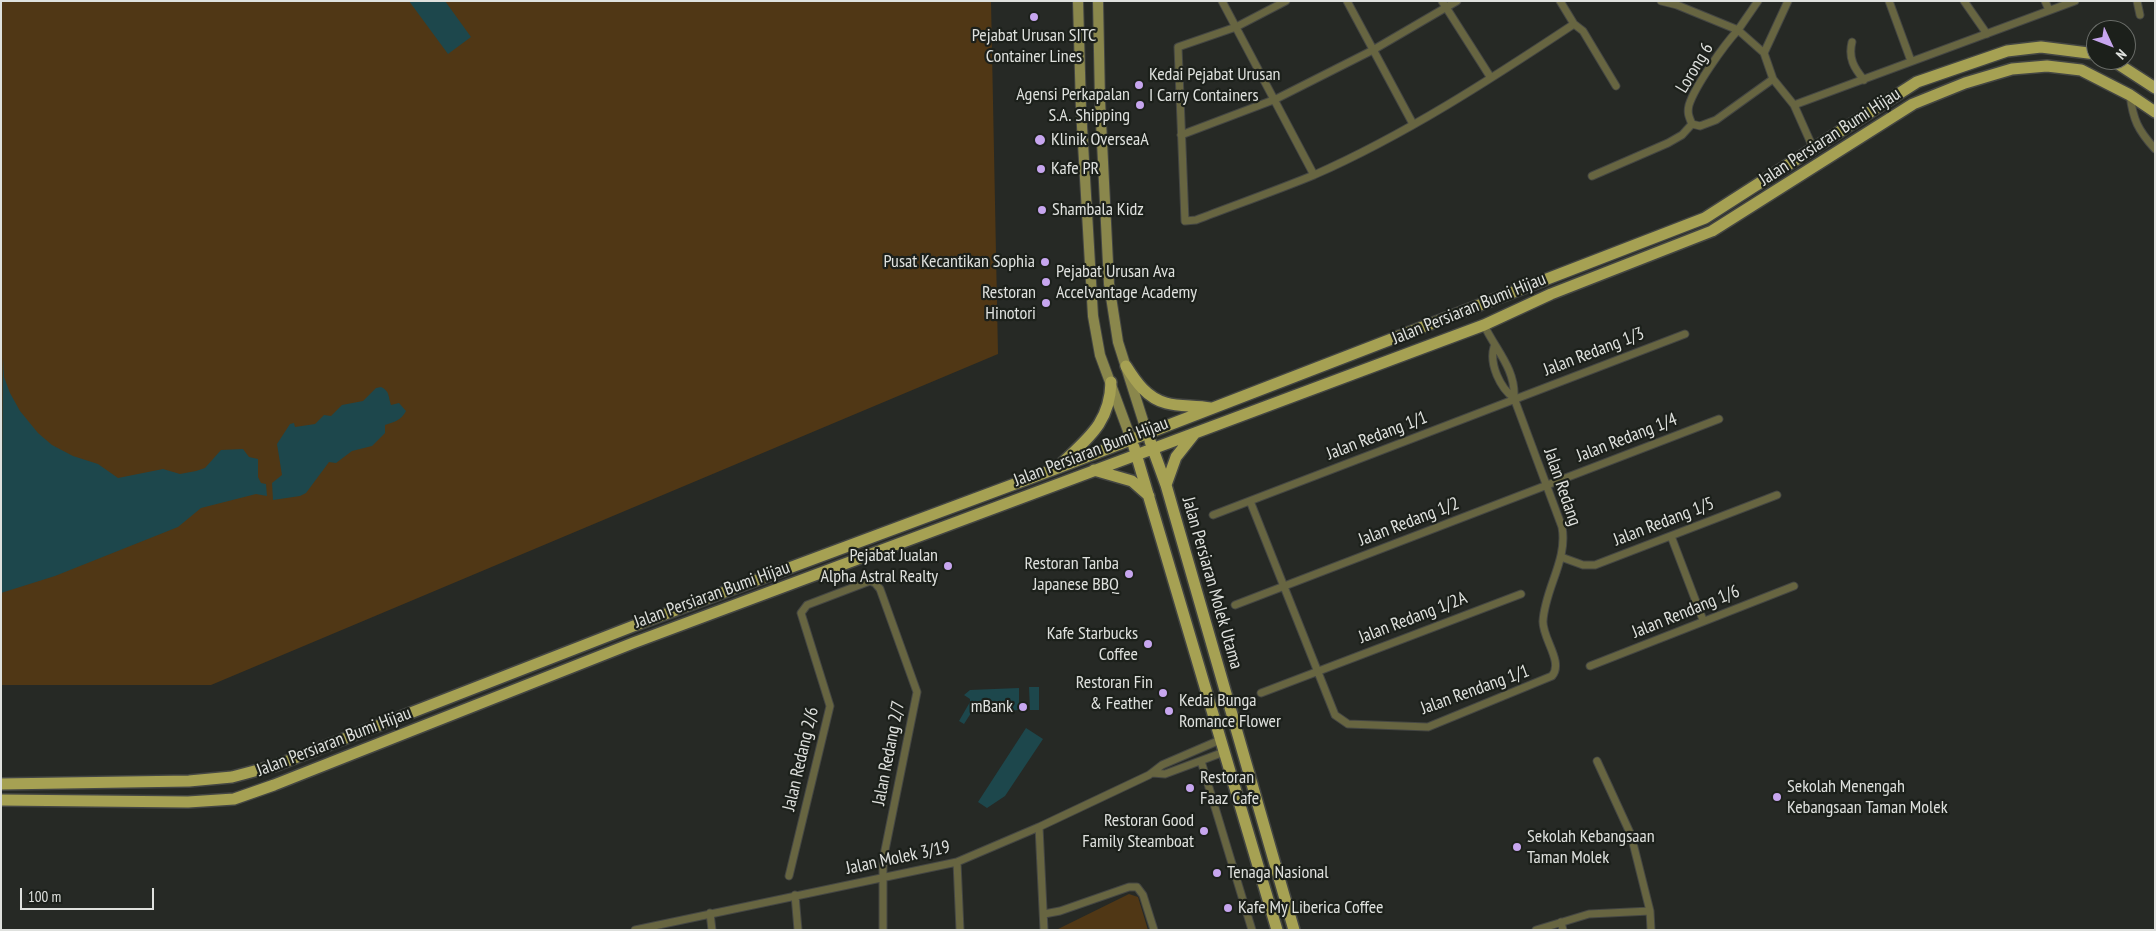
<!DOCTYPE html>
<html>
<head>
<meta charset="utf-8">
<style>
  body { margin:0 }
  #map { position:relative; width:2156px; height:931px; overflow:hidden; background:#262925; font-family:"PT Sans Narrow",sans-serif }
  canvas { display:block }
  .frame { position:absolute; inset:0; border:2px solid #dfe1de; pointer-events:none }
  .north { position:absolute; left:2086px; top:20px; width:50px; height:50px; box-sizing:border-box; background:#1c201b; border:1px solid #6a6d69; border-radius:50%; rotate:133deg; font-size:14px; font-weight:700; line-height:20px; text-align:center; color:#dfe1de }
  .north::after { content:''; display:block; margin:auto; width:18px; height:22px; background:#c7a6ef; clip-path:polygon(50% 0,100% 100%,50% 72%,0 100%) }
  .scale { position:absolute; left:20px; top:888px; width:134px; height:22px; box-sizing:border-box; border:2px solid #dfe1de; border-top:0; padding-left:6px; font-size:15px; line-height:18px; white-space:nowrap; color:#dfe1de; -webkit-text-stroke:4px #1c201b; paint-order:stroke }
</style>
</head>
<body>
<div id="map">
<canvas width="2156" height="931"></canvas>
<div class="frame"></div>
<div class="north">N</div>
<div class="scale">100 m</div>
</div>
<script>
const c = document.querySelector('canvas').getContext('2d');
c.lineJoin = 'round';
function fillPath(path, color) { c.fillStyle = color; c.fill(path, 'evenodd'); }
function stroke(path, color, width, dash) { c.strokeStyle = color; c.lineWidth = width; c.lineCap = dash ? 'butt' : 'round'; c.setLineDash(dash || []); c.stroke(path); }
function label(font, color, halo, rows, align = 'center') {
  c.font = font + ' "PT Sans Narrow",sans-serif'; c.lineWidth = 4.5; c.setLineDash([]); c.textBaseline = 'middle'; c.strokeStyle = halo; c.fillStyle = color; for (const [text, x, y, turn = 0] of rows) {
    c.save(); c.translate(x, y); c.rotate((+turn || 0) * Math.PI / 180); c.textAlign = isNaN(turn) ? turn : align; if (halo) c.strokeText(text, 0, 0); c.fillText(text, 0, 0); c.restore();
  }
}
const green = new Path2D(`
  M1 1H991L998 354 211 685H1Z
  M1129 894 1138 897 1148 930H1056Z`);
const water = new Path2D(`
  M409 1H445L471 37 448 54Z
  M3 358 4 377 10 393 20 411 38 433 52 445 73 456 98 464 118 478 163 469 180 474 196 471 205 468 221 450 243 449 249 457 258 459V477L261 483 266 484 267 496 256 494 201 508 178 527 55 576 1 593Z
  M381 387C390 391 388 397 391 405L399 403 406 411C401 421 393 422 385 425V433L372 446 352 451 336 463 329 462 306 493 300 496 273 500 272 483 282 475 277 444 290 424 294 423 295 427 315 424 324 415 331 416 342 405 363 401 376 388Z
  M1029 687H1039V710H1030Z
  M1019 688V710L971 713 964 724 959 721 970 702V699L964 695 970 690Z
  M1026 728 1043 739 1005 796 987 808 978 802Z`);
const minor = new Path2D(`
  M1222 1 1314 175
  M1286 1 1236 27 1178 47 1185 221 1196 220C1235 205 1275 191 1314 175 1405 135 1491 79 1574 24L1560 1
  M1347 1 1413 124
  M1442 1 1491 78
  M1661 1 1677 5 1738 30 1758 1
  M1788 1 1764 53 1773 79 1794 105 1814 150
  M1889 1 1911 61
  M1964 1 1987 34
  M2045 1 2049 10
  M2137 1 2140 15
  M1574 24 1583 31 1616 86
  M1852 42C1848 58 1854 68 1864 80
  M1764 53 1738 30C1724 45 1695 86 1689 105 1687 113 1689 117 1692 124L1700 126 1716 120 1773 79
  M2130 95C2133 120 2138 130 2155 149
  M1794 105 2075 1
  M1181 135 1276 99 1373 50 1457 1
  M1592 176 1668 143 1682 135 1692 124
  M1494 347C1489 364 1500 388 1514 398
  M1250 501 1335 715 1348 724 1428 727 1552 676C1564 662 1542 638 1543 621 1545 588 1568 560 1562 527L1514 398C1516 369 1495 349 1484 325
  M1213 515 1685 334
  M1671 536 1703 620
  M1561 557 1583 565H1595L1777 495
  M1235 605 1719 419
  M1590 666 1794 586
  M1261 693 1521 594
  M1201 761 1252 930
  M1597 761 1631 835 1650 911 1651 930
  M1152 773 1165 774 1224 752
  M1039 827 1044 930
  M957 862 960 930
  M789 876 830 706 801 613 807 605 870 581 875 583 880 589 917 692 883 860V930
  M795 895 798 930
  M710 913 712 930
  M1044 914 1060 911 1129 887H1137L1143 895 1154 930
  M1561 922 1563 930
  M635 930 957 862 1039 827 1149 775 1162 765 1220 740
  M1536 930 1589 914 1650 911`);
const secondary = new Path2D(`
  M1078 1 1081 109 1093 316 1100 355 1131 439
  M1098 1 1100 101 1109 284 1118 342 1147 433`);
const primary = new Path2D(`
  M2112 60 2155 88
  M1126 366C1136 382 1147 398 1166 403 1180 407 1195 405 1210 408
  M1150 441 1166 485 1294 930
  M1134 447 1277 930
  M1060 465C1088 438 1110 423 1111 382
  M1094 470 1132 481 1149 496
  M1166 485 1176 457 1195 433
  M1 784 189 781 232 777 277 765 636 625 1055 469 1705 218 1917 82 2007 51 2041 47 2096 54
  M1 800 188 802 234 799 274 785 633 643 1484 325 1551 294 1712 231 1913 104 1965 83 2012 69 2047 66 2081 70 2130 95 2155 112`);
const markers = [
  [1034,17,5,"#c7a6ef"],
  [1139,85,5,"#c7a6ef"],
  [1140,105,5,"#c7a6ef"],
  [1040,140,6,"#c7a6ef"],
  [1041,169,5,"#c7a6ef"],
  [1042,210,5,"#c7a6ef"],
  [1045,262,5,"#c7a6ef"],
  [1046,282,5,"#c7a6ef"],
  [1046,303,5,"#c7a6ef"],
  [948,566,5,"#c7a6ef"],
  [1129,574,5,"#c7a6ef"],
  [1148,644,5,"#c7a6ef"],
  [1163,693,5,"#c7a6ef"],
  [1023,707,5,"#c7a6ef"],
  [1169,711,5,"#c7a6ef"],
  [1190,788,5,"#c7a6ef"],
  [1777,797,5,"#c7a6ef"],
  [1204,831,5,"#c7a6ef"],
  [1517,847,5,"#c7a6ef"],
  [1217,873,5,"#c7a6ef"],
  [1228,908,5,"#c7a6ef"]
];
const poiNames = [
  ["Pejabat Urusan SITC",1034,36,"center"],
  ["Container Lines",1034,57,"center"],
  ["Kedai Pejabat Urusan",1149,75],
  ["I Carry Containers",1149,96],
  ["Agensi Perkapalan",1130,95,"right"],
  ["S.A. Shipping",1130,116,"right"],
  ["Klinik OverseaA",1051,140],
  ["Kafe PR",1051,169],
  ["Shambala Kidz",1052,210],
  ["Pusat Kecantikan Sophia",1035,262,"right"],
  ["Pejabat Urusan Ava",1056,272],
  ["Accelvantage Academy",1056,293],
  ["Restoran",1036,293,"right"],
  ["Hinotori",1036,314,"right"],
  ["Pejabat Jualan",938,556,"right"],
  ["Alpha Astral Realty",938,577,"right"],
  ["Restoran Tanba",1119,564,"right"],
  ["Japanese BBQ",1119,585,"right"],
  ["Kafe Starbucks",1138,634,"right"],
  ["Coffee",1138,655,"right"],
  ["Restoran Fin",1153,683,"right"],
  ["& Feather",1153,704,"right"],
  ["Kedai Bunga",1179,701],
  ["Romance Flower",1179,722],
  ["mBank",1013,707,"right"],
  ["Restoran",1200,778],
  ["Faaz Cafe",1200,799],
  ["Sekolah Menengah",1787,787],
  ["Kebangsaan Taman Molek",1787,808],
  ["Restoran Good",1194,821,"right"],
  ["Family Steamboat",1194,842,"right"],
  ["Sekolah Kebangsaan",1527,837],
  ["Taman Molek",1527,858],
  ["Tenaga Nasional",1227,873],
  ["Kafe My Liberica Coffee",1238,908]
];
const streetNames = [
  ["Lorong 6",1695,68,-59],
  ["Jalan Persiaran Bumi Hijau",1830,137,-33],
  ["Jalan Persiaran Bumi Hijau",1469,309,-22],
  ["Jalan Redang 1/3",1594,352,-21],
  ["Jalan Redang 1/1",1377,436,-21],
  ["Jalan Redang 1/4",1627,438,-21],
  ["Jalan Persiaran Bumi Hijau",1091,452,-21],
  ["Jalan Redang",1562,487,71],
  ["Jalan Redang 1/2",1409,522,-21],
  ["Jalan Redang 1/5",1664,522,-21],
  ["Jalan Persiaran Molek Utama",1212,583,74],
  ["Jalan Persiaran Bumi Hijau",712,595,-20],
  ["Jalan Rendang 1/6",1686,612,-22],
  ["Jalan Redang 1/2A",1413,618,-21],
  ["Jalan Rendang 1/1",1475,690,-20],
  ["Jalan Persiaran Bumi Hijau",334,742,-21],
  ["Jalan Redang 2/7",889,753,-79],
  ["Jalan Redang 2/6",801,759,-77],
  ["Jalan Molek 3/19",898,858,-12]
];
fillPath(green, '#503715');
fillPath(water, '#1d474c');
stroke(minor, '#444643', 9);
stroke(secondary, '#444643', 12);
stroke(primary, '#444643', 14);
stroke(minor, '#676541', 7);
stroke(secondary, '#8a874c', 10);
stroke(primary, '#a6a153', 11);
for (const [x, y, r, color] of markers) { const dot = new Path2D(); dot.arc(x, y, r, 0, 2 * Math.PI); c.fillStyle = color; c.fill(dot); stroke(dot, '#1c201b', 2); }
label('18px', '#dfe1de', '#1c201b', poiNames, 'left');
label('18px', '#dfe1de', '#1c201b', streetNames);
</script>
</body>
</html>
